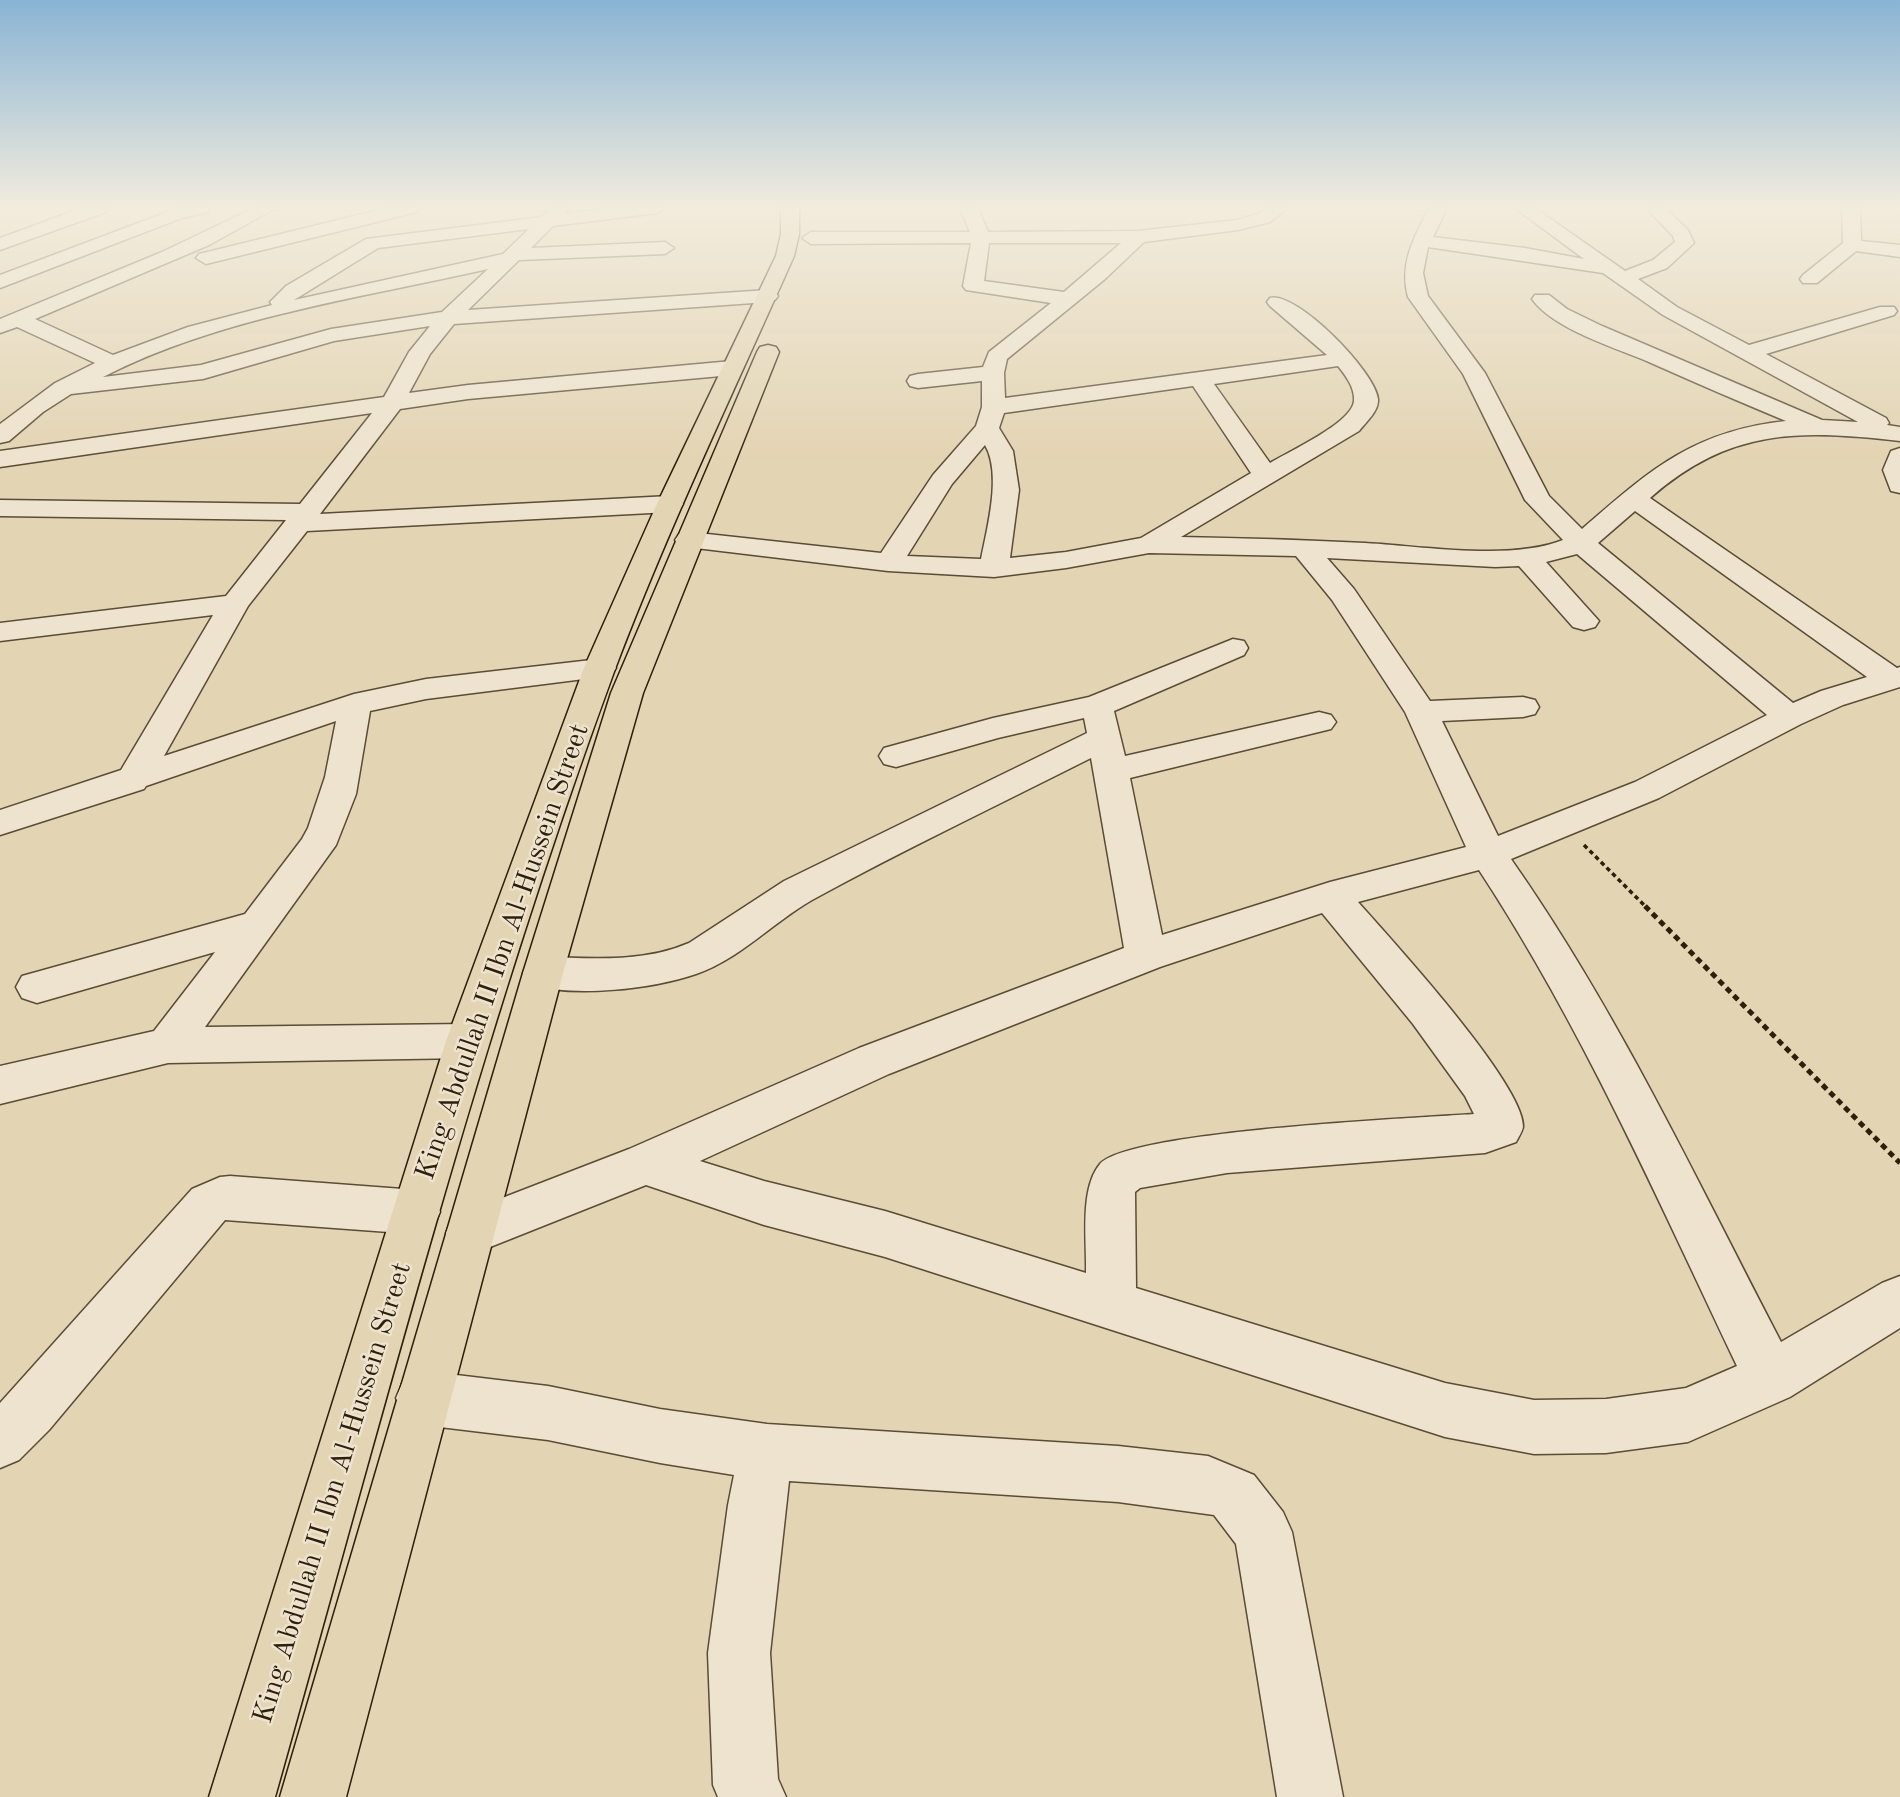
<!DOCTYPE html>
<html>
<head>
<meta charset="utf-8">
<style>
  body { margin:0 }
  canvas { display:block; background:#e3d4b3 }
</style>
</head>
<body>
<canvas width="1900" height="1797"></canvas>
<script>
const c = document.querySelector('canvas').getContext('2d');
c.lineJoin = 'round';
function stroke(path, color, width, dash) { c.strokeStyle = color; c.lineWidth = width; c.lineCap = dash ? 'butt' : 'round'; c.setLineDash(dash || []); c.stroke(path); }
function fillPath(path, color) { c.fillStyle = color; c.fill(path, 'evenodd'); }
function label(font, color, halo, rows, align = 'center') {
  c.font = font + ' "Old Standard TT",serif'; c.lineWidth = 5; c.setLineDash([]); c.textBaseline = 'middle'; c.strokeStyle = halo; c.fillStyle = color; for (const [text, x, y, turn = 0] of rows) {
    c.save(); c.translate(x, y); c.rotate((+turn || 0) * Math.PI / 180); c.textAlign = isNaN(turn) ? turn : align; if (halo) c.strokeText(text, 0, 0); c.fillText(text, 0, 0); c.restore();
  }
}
const pathFar1 = new Path2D(`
  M1584 845 1647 908`);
const path = new Path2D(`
  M1645 906 1900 1163`);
const minor = new Path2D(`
  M82 208H108L106 212 0 250V238Z
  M178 208H209L207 212 179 219 0 288V275Z
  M254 208H276L209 245 35 319 113 355 188 327 272 305 270 302 286 286 366 239 542 217 550 208H569L565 214 610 208H665L657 213 553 226 531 248 665 242 674 248 665 254 519 260 468 310 768 290 775 292 778 296 775 300 768 302 454 324 430 354 409 393 468 385 732 361 740 363 743 368 740 373 732 375 468 399 400 409 320 514 670 496 679 498 683 504 679 510 670 512 307 531 248 606 164 756 354 694 426 679 600 659 611 661 616 668 611 675 600 677 426 699 370 711 356 794 336 845 205 1027 467 1024 482 1029 488 1041 482 1053 467 1058 168 1063 0 1104V1066L154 1031 215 952 37 1003 22 998 16 987 22 976 245 914 302 839 308 828 325 777 336 721 146 786 144 789 0 835V810L121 770 213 615 0 641V623L226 596 286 520 0 516V500L300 504 372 413 0 467V451L384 397 409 352 430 326 334 341 203 379 71 394 43 412 9 441 0 443V424L55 383 95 363 17 327 0 333V319L162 252ZM529 229 503 254 294 300 378 248ZM488 269 442 312 331 329 201 365 103 377C219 317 361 298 488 269Z
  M387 208H419L417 212 206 264 196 258 199 254Z
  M960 208H978L988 232 1138 231 1237 220 1258 214 1267 208H1288L1270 222 1238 230 1144 242 1105 279 1007 359 1004 373 1005 398 1327 355 1270 306 1267 302 1270 298C1296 291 1375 371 1378 399 1379 411 1366 422 1359 431L1181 537C1243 538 1304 540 1365 543 1421 546 1511 561 1563 540L1525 500 1463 374 1408 297C1399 263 1414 238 1429 208H1447L1433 237 1525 248 1584 259 1515 208H1535L1625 271 1653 260 1675 242 1673 236 1646 208H1665L1688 230 1694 243 1667 268 1638 279 1677 307 1749 345 1880 307H1894L1897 311 1894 315 1766 354 1886 418 1889 423 1887 425 1900 427V441C1800 430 1731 427 1650 498L1897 668 1900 667V687L1843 705 1801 724 1659 798 1511 859C1617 1010 1696 1179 1781 1342L1882 1283 1900 1276V1328L1790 1397 1688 1442 1606 1453 1534 1454 1445 1437 885 1257 764 1225 646 1185 470 1255 453 1249 446 1233 453 1217 629 1149 859 1048 1124 948 1091 758C998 805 903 850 812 900 772 923 740 959 696 974 652 989 573 998 529 984L523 973 529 962 543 957C592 958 643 963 689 943L784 881 1087 733 1084 718 998 738 896 767 884 764 879 756 884 748 993 718 1089 697 1233 639 1244 641 1248 648 1244 655 1114 711 1125 756 1319 712 1331 715 1336 722 1331 729 1130 778 1162 935 1330 882 1466 847 1405 712 1332 600 1296 556 1149 553 1066 568 994 577 888 571 679 546 675 540 679 534 689 532 881 553 933 475 976 426 982 407V381L918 388 910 386 907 381 910 376 918 374 983 367 989 352 1051 303 966 290 963 286 971 243 811 244 802 238 811 232H970ZM989 243H1121L1064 292 984 281ZM1428 247 1603 273 1663 315 1858 422 1822 420 1602 326 1567 309 1549 295H1535L1532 299C1553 329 1616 348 1649 362 1694 382 1740 402 1786 421 1693 431 1650 470 1582 529L1549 496 1485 373 1428 296 1423 273ZM1338 366C1346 376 1355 388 1354 401 1352 423 1288 452 1270 463L1214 384ZM1193 386 1251 473 1141 538 1066 552 1010 558 1019 490 1013 451 999 428 1004 413ZM985 445C1002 474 987 528 981 559L907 556 952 484ZM1635 511 1867 677 1821 691 1793 703 1598 543ZM1577 554 1767 715 1635 782 1498 836 1442 721 1523 717 1535 714 1539 707 1535 700 1523 697 1430 701 1354 589 1327 558 1495 567 1519 566 1573 627 1584 630 1595 627 1599 621 1546 562ZM1479 870C1581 1025 1657 1198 1737 1366L1686 1388 1606 1399 1534 1400 1445 1383 1136 1288 1135 1192 1140 1188 1227 1173 1485 1153 1516 1142C1518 1138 1522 1132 1523 1127 1525 1085 1390 938 1358 902ZM1322 913 1413 1024 1465 1096 1474 1114C1416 1118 1129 1131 1100 1164 1079 1189 1087 1242 1086 1273L885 1211 764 1181 700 1161 889 1074 1160 967Z
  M1842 208H1860L1861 241 1900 245V257L1856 251 1817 283H1803L1800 279 1803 275 1843 243Z
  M1900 448V493L1891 491 1883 470 1891 451Z
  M230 1176 416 1190 433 1197 440 1212 433 1227 416 1234 225 1220 49 1430 19 1460 0 1468V1403L192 1189 220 1177Z
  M423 1371 548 1386 660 1409 767 1424 1118 1446 1208 1456 1254 1475 1283 1512 1292 1532 1343 1797H1277L1236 1544 1214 1515 1118 1502 789 1481 770 1653 778 1779 786 1797H718L713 1785 708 1653 728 1505 734 1475 660 1463 548 1440 423 1425 404 1417 396 1398 404 1379Z`);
const major = new Path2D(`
  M781 208H799V234L794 256C733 393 668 529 615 669 479 1037 382 1419 275 1797H209L446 1041 584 668 657 504 776 256 781 234Z
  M768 345 776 347 779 352 643 693 563 973 346 1797H280L523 973 611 693 757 352 760 347Z`);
const streetNames = [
  ["King Abdullah II Ibn Al-Hussein Street",503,952,-71],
  ["King Abdullah II Ibn Al-Hussein Street",333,1493,-73]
];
stroke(minor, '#5a4c36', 3);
stroke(major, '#2c1f0c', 3);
stroke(pathFar1, '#2c1f0c', 3.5, [4.5, 3.5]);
stroke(path, '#2c1f0c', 5, [6, 4.5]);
fillPath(minor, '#ede3ce');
fillPath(major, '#e3d4b3');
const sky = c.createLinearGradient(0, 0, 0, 460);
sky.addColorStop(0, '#89b4d5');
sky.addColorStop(0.45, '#f2ecdd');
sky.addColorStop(1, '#f2ecdd00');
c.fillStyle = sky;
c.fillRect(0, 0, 1900, 460);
label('28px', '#2c1f0c', '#ede3ce', streetNames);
</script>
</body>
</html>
